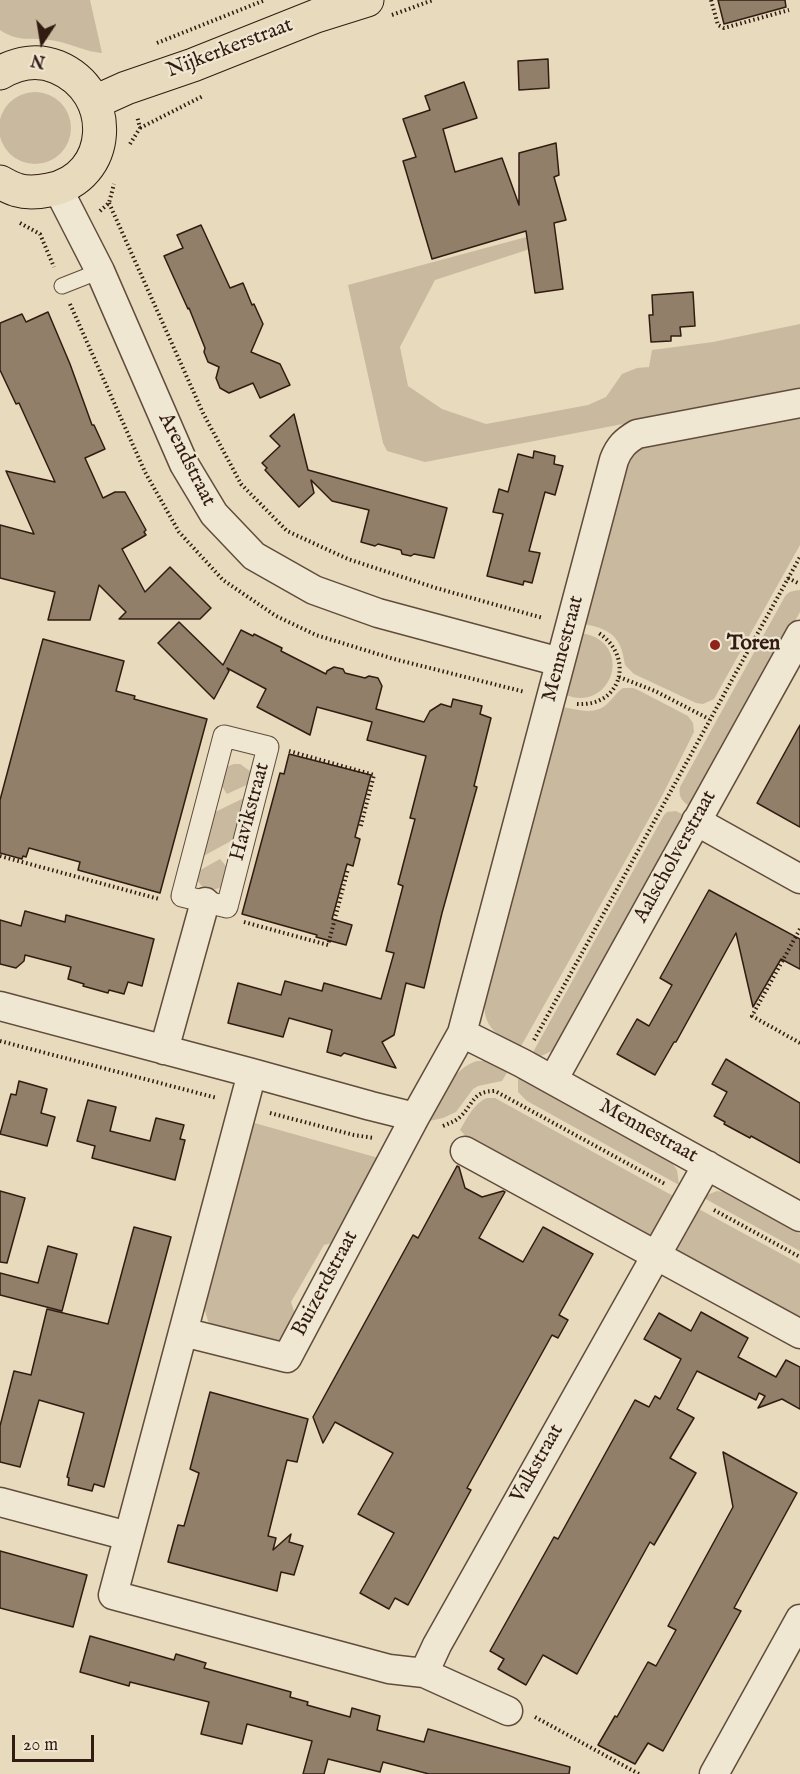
<!DOCTYPE html>
<html>
<head>
<meta charset="utf-8">
<style>
  body { margin:0 }
  #map { position:relative; width:800px; height:1774px; overflow:hidden; background:#e8dabc; font-family:"IM FELL English",serif }
  canvas { display:block }
  .north { position:absolute; left:12px; top:12px; width:60px; height:60px; -webkit-text-stroke:4px #f0e7d3; paint-order:stroke; rotate:192deg; font-size:16px; font-weight:700; line-height:24px; text-align:center; color:#321c12 }
  .north::after { content:''; display:block; margin:auto; width:21px; height:27px; background:#321c12; clip-path:polygon(50% 0,100% 100%,50% 72%,0 100%) }
  .scale { position:absolute; left:12px; top:1735px; width:82px; height:27px; box-sizing:border-box; border:3px solid #321c12; border-top:0; padding-left:8px; font-size:18px; line-height:21px; white-space:nowrap; color:#321c12; -webkit-text-stroke:4px #f0e7d3; paint-order:stroke }
</style>
</head>
<body>
<div id="map">
<canvas width="800" height="1774"></canvas>
<div class="north">N</div>
<div class="scale">20 m</div>
</div>
<script>
const c = document.querySelector('canvas').getContext('2d');
c.lineJoin = 'round';
function fillPath(path, color) { c.fillStyle = color; c.fill(path, 'evenodd'); }
function stroke(path, color, width, dash) { c.strokeStyle = color; c.lineWidth = width; c.lineCap = dash ? 'butt' : 'round'; c.setLineDash(dash || []); c.stroke(path); }
function label(font, color, halo, rows, align = 'center') {
  c.font = font + ' "IM FELL English",serif'; c.lineWidth = 4.5; c.setLineDash([]); c.textBaseline = 'middle'; c.strokeStyle = halo; c.fillStyle = color; for (const [text, x, y, turn = 0] of rows) {
    c.save(); c.translate(x, y); c.rotate((+turn || 0) * Math.PI / 180); c.textAlign = isNaN(turn) ? turn : align; if (halo) c.strokeText(text, 0, 0); c.fillText(text, 0, 0); c.restore();
  }
}
const green = new Path2D(`
  M0 0H90L102 53C87 52 71 44 56 41 33 36 21 44 0 30Z
  M-1 128a36 36 0 1 1 72 0a36 36 0 1 1-72 0Z
  M556 229 533 248 435 280 400 347 408 386 442 409 486 424 588 405 606 397 622 374 637 368 649 367 652 350 713 342 800 324V390L425 462 387 451 383 443 348 285Z
  M800 416V545L714 699 703 704 696 703 634 674 625 665C621 637 612 630 585 624L629 460 635 452 644 446Z
  M800 590V612L691 807C683 802 678 798 680 787L784 598C788 591 792 591 800 590Z
  M581 633C635 641 613 713 566 695Z
  M623 688H633L638 690 688 716 693 723 694 732 663 794 520 1048C497 1035 481 1027 485 997L563 707C579 710 597 716 609 702 614 697 617 692 623 688Z
  M240 764 250 771 253 782 227 794 221 785 226 767 234 764Z
  M252 794 240 836 198 859 209 815Z
  M676 811 686 816 558 1048 539 1057 532 1054 664 815 667 812Z
  M220 859 227 867 223 886C210 894 198 888 195 873Z
  M477 1061H486L508 1071 502 1081 478 1086 473 1089 456 1112 443 1118 429 1121C441 1099 451 1069 477 1061Z
  M518 1076 672 1163 677 1170 679 1185 527 1101 518 1092Z
  M487 1098H495L675 1197 656 1231 645 1237 476 1147 460 1130C467 1118 474 1103 487 1098Z
  M251 1122 382 1159 336 1242 324 1245 291 1302 296 1317 280 1342 212 1326 208 1321 204 1307Z
  M717 1191 723 1192 800 1234V1251L702 1197Z
  M695 1207 800 1264V1327L680 1255 675 1241Z`);
const building = new Path2D(`
  M718 0H785L786 7 724 24Z
  M548 59 549 88 519 90 518 61Z
  M464 82 477 118 443 129 455 172 502 158 519 205V153L556 143 559 175 554 177 566 220 554 223 563 289 535 293 526 231 432 259 403 161 416 157 403 119 430 110 425 96Z
  M201 225 230 288 243 283 252 305 254 304 263 324 251 352 280 364 290 385 260 398 253 383 229 393 220 388 216 378 219 367 208 362 204 352 205 348 189 308 188 309 164 256 183 248 177 235Z
  M693 292 695 326 680 327 681 336H671V341L651 342 649 315H653L652 295Z
  M48 312 70 364 92 425H94L105 449 85 458 103 498 115 492H125L146 530 144 532 146 535 122 549 145 592 170 567 211 608 200 619H119L126 612 99 585 90 620H48L55 592 0 578V525L34 534 6 471 55 482 19 403 16 404 0 370V323L22 314 26 322Z
  M294 414 308 470 447 508 434 558 414 554 411 556 402 554 401 550 378 544 375 546 361 542 369 510 332 501 311 480 314 493 299 507 265 470 267 468 262 463 280 446 270 436Z
  M534 451 555 456 554 464 563 466 555 495 545 492 529 551 540 553 532 583 524 581 523 585 487 576 503 514 493 512 499 489 508 492 518 454 533 458Z
  M179 622 223 665 241 630 253 636 254 634 282 648 281 651 326 674 327 671 334 667 343 669 345 673 365 678 369 676 378 678 382 686 376 709 424 722 430 711 441 704 451 707 453 699 482 706 480 714 491 718 474 786 477 787 442 913 424 988 406 983 394 1035 382 1042 396 1068 344 1053 341 1056 327 1052 332 1030 289 1018 283 1037 228 1023 238 983 281 995 285 981 322 991 324 983 381 999 394 953 386 951 403 886 398 884 415 819 410 818 426 756 367 740 372 722 317 707 310 735 257 707 266 689 227 668 229 671 214 699 158 643Z
  M43 639 124 661 116 691 135 696 134 699 207 719 160 893 78 870 80 862 29 848 26 857 23 856 22 859 0 853V800Z
  M800 725V827L757 803Z
  M289 754 371 775 355 837 360 839 353 866 347 864 332 919 352 925 346 945 316 937 317 935 242 914 280 773 284 774Z
  M709 890 800 939V969L781 959 753 1007 736 933 676 1042H674L655 1075 617 1054 637 1019 649 1026 672 985 660 978Z
  M25 911 65 922 66 915 154 939 142 986 128 982 124 994 109 990 108 993 83 986 84 984 68 979 71 967 25 955 24 961 16 968 0 964V920L21 926Z
  M726 1059 800 1103V1163L751 1136 750 1138 724 1124 725 1122 714 1116 727 1092 712 1084Z
  M19 1081 47 1089 41 1113 55 1117 47 1146 0 1134 11 1094 16 1095Z
  M88 1100 116 1107 110 1131 150 1141 156 1118 184 1125 180 1139 185 1140 175 1180 92 1158 95 1146 77 1141Z
  M457 1166 459 1167 465 1188 482 1197 503 1191 505 1192 479 1238 523 1262 543 1227 593 1254 559 1315 568 1320 558 1338 552 1335 467 1488 471 1490 408 1605 395 1598 389 1609 360 1593 394 1533 358 1514 393 1453 335 1422 323 1443 313 1417 413 1235 418 1238Z
  M0 1191 25 1198 7 1263 0 1262Z
  M134 1227 171 1237 104 1487 94 1484 92 1491 68 1485 69 1478 67 1477 84 1413 39 1400 20 1467 0 1462V1426L14 1371 31 1375 47 1309 108 1324Z
  M48 1246 77 1254 62 1311 0 1295V1273L38 1283Z
  M701 1312 748 1338 738 1357 776 1377 786 1360 800 1367V1409L782 1399 758 1408 765 1396 759 1393 756 1400 697 1371 677 1409 694 1418 670 1458 696 1473 654 1545 650 1542 577 1674 543 1655 526 1685 498 1669 504 1659 490 1651 554 1537 558 1539 635 1400 649 1407 655 1396 660 1399 681 1359 644 1339 659 1313 691 1331Z
  M210 1392 308 1419 297 1462 287 1460 268 1536 276 1538 273 1550 291 1534 289 1542 303 1546 294 1575 281 1572 277 1591 168 1562 178 1525 184 1526 199 1473 190 1469Z
  M723 1452 797 1493 734 1608 741 1611 663 1751 648 1743 635 1764 598 1745 615 1716 617 1717 648 1662 656 1666 676 1630 668 1626 733 1507Z
  M0 1551 87 1575 73 1627 0 1608Z
  M90 1636 174 1660 176 1654 206 1663 204 1668 291 1692 290 1697 308 1702 307 1705 350 1717 352 1708 380 1716 377 1730 424 1742 428 1729 570 1767 569 1774H429L383 1762 380 1772 328 1759 324 1774H303L312 1741 247 1724 242 1744 201 1734 209 1702 130 1682 129 1686 80 1672Z`);
const path = new Path2D(`
  M711 0 718 25 724 28 789 10
  M392 15 433 0
  M157 43 265 0
  M140 128 203 96
  M130 144 140 128 137 116
  M109 203 203 413 241 484 287 531 348 559 436 588 543 618
  M100 211 109 203 114 184
  M20 223 40 234 54 267
  M70 304 145 472 179 532 223 580 276 616 316 635 394 659 525 692
  M788 578 800 584
  M619 677 655 691 709 719
  M577 704C623 707 635 655 597 632
  M289 751 374 775 360 829
  M0 856 159 899
  M244 922 328 945 348 869
  M800 929 752 1016 800 1043
  M534 1040C623 879 711 717 800 557
  M0 1041 217 1098
  M270 1113 354 1135 374 1138
  M443 1126C450 1123 456 1121 461 1116 474 1103 473 1091 495 1091L665 1184
  M714 1210 800 1257
  M535 1717 639 1774`);
const service = new Path2D(`
  M62 286 100 271`);
const pedestrian = new Path2D(`
  M224 736 268 747 227 907 182 896Z`);
const minor = new Path2D(`
  M58 189 100 271 184 464 214 514 254 556 314 590 378 613 560 662
  M696 821 800 879
  M0 1006 252 1073 371 1106 415 1117
  M462 1033 522 1063 800 1217
  M164 1050 205 902
  M252 1073 113 1595 389 1669 424 1673 508 1711
  M553 1080 800 635
  M465 1151 800 1334
  M183 1332 287 1358 415 1117 462 1033 614 460C619 447 625 441 637 434L800 403
  M0 1502 128 1536
  M424 1673 437 1645 707 1165
  M714 1774 800 1619`);
const primary = new Path2D(`
  M0 73C17 63 38 59 57 67 117 92 113 178 49 190 39 192 27 193 17 190 11 188 5 185 0 182
  M95 102 126 88 193 65 316 16 367 0`);
const markers = [
  [715,645,6,"#8f2418"]
];
const streetNames = [
  ["Nijkerkerstraat",230,49,-21],
  ["Arendstraat",186,460,63],
  ["Mennestraat",564,649,-75],
  ["Havikstraat",251,812,-75],
  ["Aalscholverstraat",676,857,-61],
  ["Mennestraat",648,1132,29],
  ["Buizerdstraat",326,1284,-62],
  ["Valkstraat",538,1464,-61]
];
const poiNames = [
  ["Toren",727,645]
];
fillPath(green, '#c9ba9f');
fillPath(building, '#917f6a');
stroke(building, '#321c12', 1.5);
stroke(service, '#604c3c', 17);
stroke(pedestrian, '#604c3c', 23);
stroke(minor, '#604c3c', 31);
stroke(primary, '#321c12', 35);
stroke(path, '#321c12', 4, [1.5, 3]);
stroke(service, '#f0e7d3', 15);
stroke(pedestrian, '#f0e7d3', 21);
stroke(minor, '#f0e7d3', 28);
stroke(primary, '#e8dabc', 33);
for (const [x, y, r, color] of markers) { const dot = new Path2D(); dot.arc(x, y, r, 0, 2 * Math.PI); c.fillStyle = color; c.fill(dot); stroke(dot, '#f0e7d3', 2); }
label('21px', '#321c12', '#f0e7d3', streetNames);
label('bold 21px', '#321c12', '#f0e7d3', poiNames, 'left');
</script>
</body>
</html>
